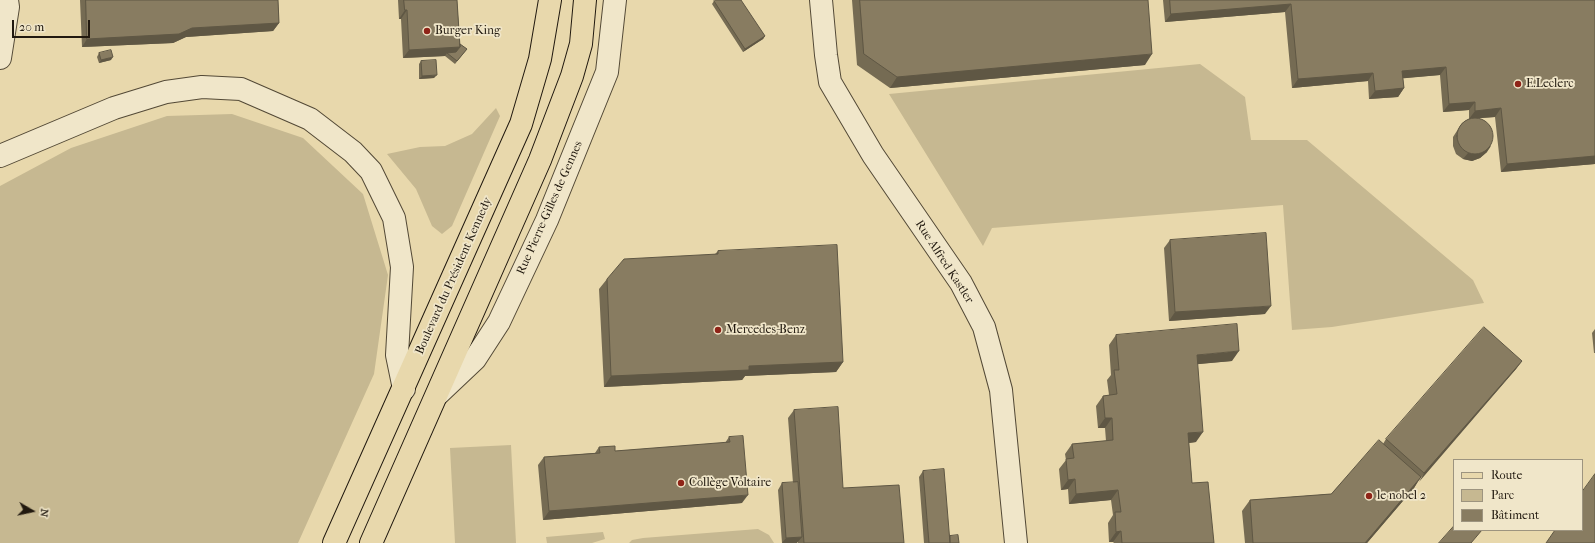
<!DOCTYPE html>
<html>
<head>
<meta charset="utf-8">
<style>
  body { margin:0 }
  #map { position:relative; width:1595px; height:543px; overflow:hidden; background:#e8d8ac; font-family:"IM FELL French Canon",serif }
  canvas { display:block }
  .legend { position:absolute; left:1453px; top:459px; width:130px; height:72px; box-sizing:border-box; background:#f0e6c9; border:1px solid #9d947f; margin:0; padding:5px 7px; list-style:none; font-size:12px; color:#21190f }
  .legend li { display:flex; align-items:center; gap:8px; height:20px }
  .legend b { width:20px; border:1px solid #9d947f }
  .north { position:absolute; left:12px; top:491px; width:40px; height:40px; -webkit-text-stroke:3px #f0e6c9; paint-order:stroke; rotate:99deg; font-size:11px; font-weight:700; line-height:16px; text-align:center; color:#21190f }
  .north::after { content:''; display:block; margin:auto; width:14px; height:18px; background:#21190f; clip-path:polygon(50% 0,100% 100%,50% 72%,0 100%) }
  .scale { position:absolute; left:12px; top:20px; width:78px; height:18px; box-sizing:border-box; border:2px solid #21190f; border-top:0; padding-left:5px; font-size:12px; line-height:14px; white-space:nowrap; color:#21190f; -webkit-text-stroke:3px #f0e6c9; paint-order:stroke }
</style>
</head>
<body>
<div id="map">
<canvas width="1595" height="543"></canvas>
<ul class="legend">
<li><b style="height:5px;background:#e8d8ac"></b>Route</li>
<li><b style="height:11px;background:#c6b891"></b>Parc</li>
<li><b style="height:11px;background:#887c61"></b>Bâtiment</li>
</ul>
<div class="north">N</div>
<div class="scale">20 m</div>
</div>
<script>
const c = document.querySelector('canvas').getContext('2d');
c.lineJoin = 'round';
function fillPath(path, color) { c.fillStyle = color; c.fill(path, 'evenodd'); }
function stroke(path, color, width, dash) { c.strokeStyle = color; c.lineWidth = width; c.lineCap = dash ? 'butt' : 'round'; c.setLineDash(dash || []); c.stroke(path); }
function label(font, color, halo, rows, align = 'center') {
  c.font = font + ' "IM FELL French Canon",serif'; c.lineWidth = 3.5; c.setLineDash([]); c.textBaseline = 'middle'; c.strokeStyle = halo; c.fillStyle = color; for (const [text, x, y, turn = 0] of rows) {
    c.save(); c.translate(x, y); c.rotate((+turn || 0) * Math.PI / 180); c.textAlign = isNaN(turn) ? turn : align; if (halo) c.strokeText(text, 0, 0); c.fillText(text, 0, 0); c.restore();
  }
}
const green = new Path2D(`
  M1200 64 1245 97 1251 140H1307L1473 280 1484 303 1332 327 1292 330 1283 205 992 228 983 246 889 94Z
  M496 108 500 116 452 226 442 234 432 226 416 189 387 154 420 147 445 146 472 134Z
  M232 114 303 138 363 194 388 275 374 374 298 543H0V186L71 148 167 116Z
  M511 445 516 543H455L450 448Z
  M758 529 769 535 774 543H629L632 540 643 538Z
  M603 532 605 539 592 543H547L546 537Z`);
const minor = new Path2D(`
  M821 0 826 55 830 82 873 155 961 283 984 327 1001 390 1016 543
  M438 394 475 359 499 322 547 220 607 72 615 0`);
const tertiary = new Path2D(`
  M0 58 8 7 7 0
  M0 156 114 108 166 92 202 87 241 89 310 119 353 152 371 171 394 218 402 267 397 355 404 389`);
const primary = new Path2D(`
  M334 543 521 124 540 59 550 0
  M371 543 540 160 572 76 581 44 585 0`);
const wall = new Path2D(`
  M80 0H278L279 23 273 31 186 37 173 43 82 47Z
  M398 0H457L460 44 467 49 455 64 445 56 403 58 401 19H399Z
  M852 0H1148L1145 65 890 88 857 65Z
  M1163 0H1595V164L1501 172 1495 117 1479 118 1487 152 1480 158 1472 161 1463 159 1456 154 1453 146V137L1462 123 1469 119V110L1443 112 1440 75 1403 78 1404 88 1398 97 1369 99 1368 81 1292 88 1285 12 1165 22Z
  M714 1 765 36 763 39 743 52 712 4Z
  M99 53 111 60 99 63 97 57Z
  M421 61 434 78 419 79V64Z
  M1170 240 1265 314 1169 321 1164 248Z
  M718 251 843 362 836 372 745 376 742 380 604 387 599 289 607 279 715 254Z
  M1595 329V353H1594L1592 333Z
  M1116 335 1232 361 1197 364 1196 442 1189 443 1192 483 1214 543H1114L1113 542H1109L1108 523 1113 515 1111 500 1069 504 1068 489 1061 490 1059 469 1066 460 1065 454 1072 444 1106 441 1105 428H1098L1096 406 1103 396 1109 395 1107 380 1111 375 1109 345Z
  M1522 361 1516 369 1418 481 1414 488 1367 543H1245L1242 511 1250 500 1331 494 1383 444 1386 439Z
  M794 410 843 488 904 543H798V542L782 543 778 490 782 483H793L788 418Z
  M729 437 742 503 543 520 538 465 544 457 595 453 599 447 615 451 725 443Z
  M923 471 950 536 959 543H924L919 477Z`);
const shadedWall = new Path2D(`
  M1291 4 1285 12 1165 22 1171 14Z
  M405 10H407L401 19H399Z
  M279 23 273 31 186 37 173 43 82 47 87 39 192 28Z
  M765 36 763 39 743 52 745 49Z
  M460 47 454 56 447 53 445 56 403 58 409 50Z
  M1152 54 1145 65 890 88 897 77Z
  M113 57 111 60 99 63 101 60Z
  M1446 67 1440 75 1396 79 1402 71Z
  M1373 73 1368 81 1292 88 1298 79Z
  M437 75 434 78 419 79 422 76Z
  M1404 88 1398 97 1369 99 1375 91Z
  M1475 102 1469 110 1443 112 1449 104Z
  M1501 108 1495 117 1469 119 1475 111Z
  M1491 146 1487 152 1480 158 1472 161 1463 159 1468 153Z
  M1595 156V164L1501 172 1507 164Z
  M1271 306 1265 314 1169 321 1175 312Z
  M1239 351 1232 361 1189 365 1197 355Z
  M1522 361 1516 369 1419 482 1424 473Z
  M843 362 836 372 745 376 742 380 604 387 611 376 749 366Z
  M1105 418H1112L1105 428H1098Z
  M1203 432 1196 442 1181 444 1188 433Z
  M1421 477 1414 488 1367 543H1365Z
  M1075 479 1068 489 1061 490 1068 480Z
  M1118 490 1111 500 1069 504 1076 494Z
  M748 495 742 503 543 520 549 511Z
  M1121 531 1113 542H1109L1116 532Z
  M802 537 797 543H782L786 538Z`);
const building = new Path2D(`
  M86 0H278L279 23 192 28 179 34 87 39Z
  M404 0H457L460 47 409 50 407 10H405Z
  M715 0H741L765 36 745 49 714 1Z
  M860 0H1148L1152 54 897 77 864 54Z
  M1170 0H1595V156L1507 164 1501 108 1475 111V102L1449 104 1446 67 1402 71 1404 88 1375 91 1373 73 1298 79 1291 4 1171 14Z
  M460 44 467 49 457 61 447 53 456 52 460 47Z
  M111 50 113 57 101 60 99 53Z
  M436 60 437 75 422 76 421 61Z
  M1457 136a18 18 0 1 1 36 0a18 18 0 1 1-36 0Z
  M1266 233 1271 306 1175 312 1170 240Z
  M837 245 843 362 749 366V370L611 376 607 279 624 259 718 254V251Z
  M1237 324 1239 351 1197 355 1203 432 1188 433 1192 483 1208 482 1214 543H1122L1121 531 1116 532 1115 512H1121L1118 490 1076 494 1075 479 1068 480 1066 459 1074 458 1072 444 1113 440 1112 418H1105L1103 396 1117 394 1114 370H1119L1116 335Z
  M1484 327 1522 361 1424 473 1386 439Z
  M838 407 843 488 899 485 904 543H804L794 410Z
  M743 436 748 495 549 511 544 457 600 453 599 447 615 446V451L730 442 729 437Z
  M1379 440 1421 477 1365 543H1253L1250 500 1331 494Z
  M944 469 950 543H929L923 471Z
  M1595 474V543H1546L1555 530H1582V492Z
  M798 482 802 537 786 538 782 483Z
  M1454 526V530H1482L1471 543H1439Z
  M958 535 959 543H950V536Z`);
const markers = [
  [427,31,4,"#8f2418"],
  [1518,84,4,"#8f2418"],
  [718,330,4,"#8f2418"],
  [681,483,4,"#8f2418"],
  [1369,496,4,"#8f2418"]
];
const poiNames = [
  ["Burger King",435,31],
  ["E.Leclerc",1526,84],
  ["Mercedes-Benz",726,330],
  ["Collège Voltaire",689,483],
  ["le nobel 2",1377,496]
];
const streetNames = [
  ["Rue Pierre-Gilles de Gennes",550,208,-66],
  ["Rue Alfred Kastler",944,262,57],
  ["Boulevard du Président Kennedy",454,276,-66]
];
fillPath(green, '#c6b891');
stroke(minor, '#534936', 24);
stroke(tertiary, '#534936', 24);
stroke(primary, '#21190f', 24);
stroke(minor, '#f0e6c9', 22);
stroke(tertiary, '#f0e6c9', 22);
stroke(primary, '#e8d8ac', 22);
fillPath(wall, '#756b53');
fillPath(shadedWall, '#5f5744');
fillPath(building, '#887c61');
stroke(building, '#5f5744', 1);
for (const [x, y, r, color] of markers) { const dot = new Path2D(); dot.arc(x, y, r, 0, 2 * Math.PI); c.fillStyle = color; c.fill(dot); stroke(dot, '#f0e6c9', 1.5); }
label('12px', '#21190f', '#f0e6c9', poiNames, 'left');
label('12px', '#21190f', '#f0e6c9', streetNames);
</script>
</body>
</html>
